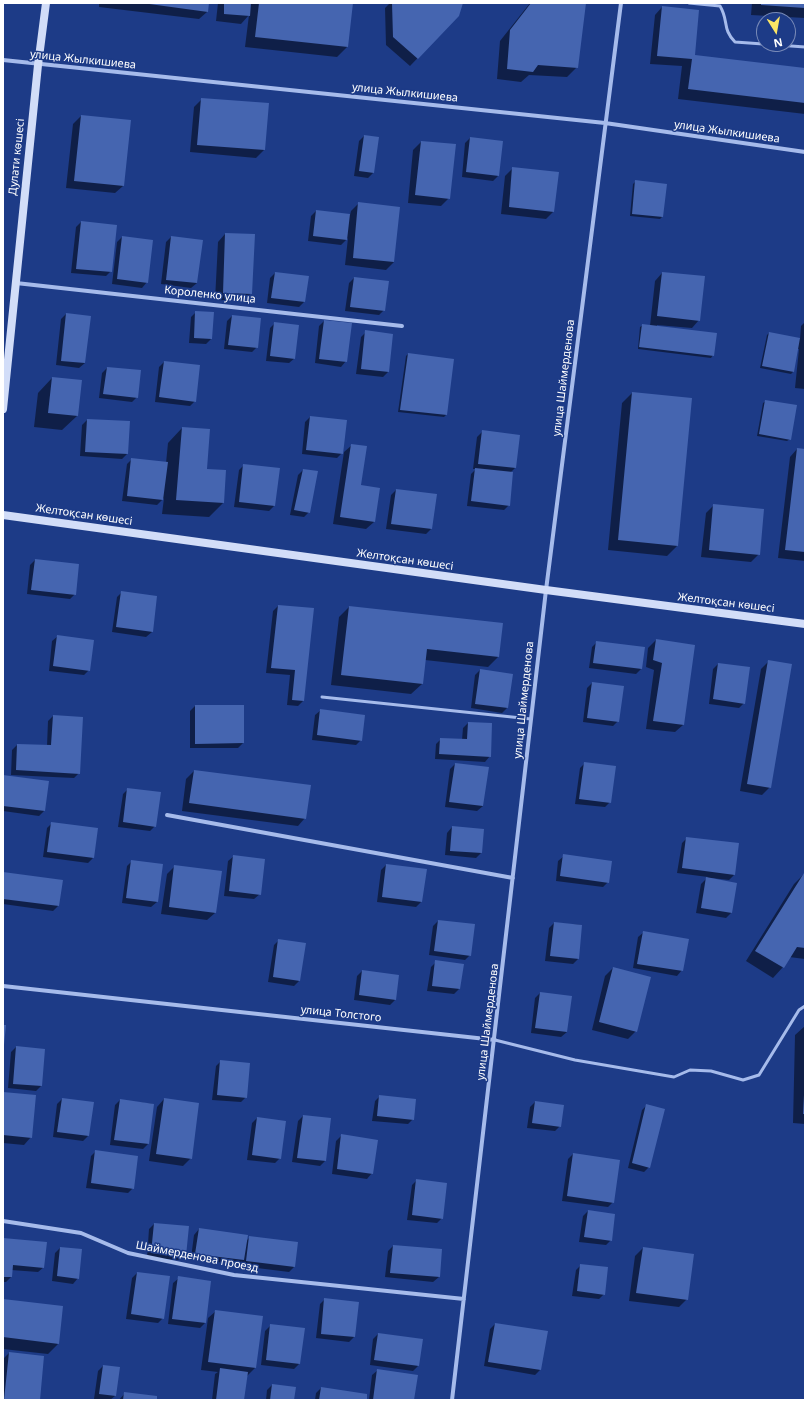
<!DOCTYPE html>
<html>
<head>
<meta charset="utf-8">
<style>
  body { margin:0 }
  #map { position:relative; width:808px; height:1403px; overflow:hidden; background:#1d3b87; font-family:"Noto Sans",sans-serif }
  canvas { display:block }
  .frame { position:absolute; inset:0; border:4px solid #fff; pointer-events:none }
  .north { position:absolute; left:756px; top:12px; width:40px; height:40px; box-sizing:border-box; background:#1d3b87; border:1px solid #7789b7; border-radius:50%; rotate:169deg; font-size:11px; font-weight:700; line-height:16px; text-align:center; color:#fff }
  .north::after { content:''; display:block; margin:auto; width:14px; height:18px; background:#fbe665; clip-path:polygon(50% 0,100% 100%,50% 72%,0 100%) }
</style>
</head>
<body>
<div id="map">
<canvas width="808" height="1403"></canvas>
<div class="frame"></div>
<div class="north">N</div>
</div>
<script>
const c = document.querySelector('canvas').getContext('2d');
c.lineJoin = 'round';
function fillPath(path, color) { c.fillStyle = color; c.fill(path, 'evenodd'); }
function stroke(path, color, width, dash) { c.strokeStyle = color; c.lineWidth = width; c.lineCap = dash ? 'butt' : 'round'; c.setLineDash(dash || []); c.stroke(path); }
function label(font, color, halo, rows, align = 'center') {
  c.font = font + ' "Noto Sans",sans-serif'; c.lineWidth = 3; c.setLineDash([]); c.textBaseline = 'middle'; c.strokeStyle = halo; c.fillStyle = color; for (const [text, x, y, turn = 0] of rows) {
    c.save(); c.translate(x, y); c.rotate((+turn || 0) * Math.PI / 180); c.textAlign = isNaN(turn) ? turn : align; if (halo) c.strokeText(text, 0, 0); c.fillText(text, 0, 0); c.restore();
  }
}
const shadow = new Path2D(`
  M99 3H208L207 12 199 19 99 7Z
  M218 3H352L347 47 337 57 245 47 249 15 241 24 216 21Z
  M390 3H462L458 16 410 66 386 45 385 8Z
  M530 3H585L577 67 567 77 529 75 521 82 497 79 500 41Z
  M752 3H805V18L751 15Z
  M662 7 694 56 805 69V114L678 99 682 66 650 64 655 15Z
  M202 99 264 150 256 158 190 152 194 107Z
  M81 116 123 186 115 193 66 188 73 124Z
  M364 136 378 138 373 173 368 178 354 176 359 141Z
  M470 138 498 176 493 181 462 177 465 143Z
  M421 142 449 198 441 206 408 203 413 150Z
  M513 168 554 211 546 219 501 214 505 176Z
  M636 181 662 217 660 219 630 216 633 184Z
  M359 203 394 262 386 270 345 265 348 238 341 245 308 241 311 216 316 211 350 215 351 211Z
  M81 222 111 271 106 276 71 273 76 227Z
  M225 234 251 293 243 301 215 300 218 242Z
  M122 237 147 282 142 288 112 284 117 242Z
  M171 237 197 283 191 288 161 284 166 242Z
  M275 273 307 277 304 302 299 307 267 303 270 278Z
  M662 273 699 320 692 328 657 325V326L713 355 711 358 638 349 640 327 643 325 650 326 655 281Z
  M354 278 384 310 379 315 345 311 349 283Z
  M196 312 211 339 206 344 189 343 191 317Z
  M66 314 85 363 79 368 56 365 61 319Z
  M232 316 257 347 252 352 224 349 227 321Z
  M324 321 346 361 341 367 315 363 319 326Z
  M805 322V389L795 388 799 349H797L793 372 791 374 760 368 767 335 769 333 800 339 801 326Z
  M275 323 295 358 289 363 266 361 270 328Z
  M366 332 388 372 383 377 356 374 361 337Z
  M408 354 453 360 446 415 444 417 398 412 406 356Z
  M164 362 195 401 190 406 155 402 159 367Z
  M107 368 140 371 137 397 132 402 99 398 102 373Z
  M52 378 77 416 62 430 34 427 38 393Z
  M632 393 677 546 667 556 608 550 622 403Z
  M766 401 790 439 787 441 757 436 763 403Z
  M310 417 342 453 337 458 302 454 305 422Z
  M87 420 127 454 122 459 80 456 82 425Z
  M182 428 205 470 225 471 223 503 209 517 162 514 164 498 157 505 122 501 127 464 132 459 166 463 168 443Z
  M482 432 515 468 510 473 509 505 504 510 467 506 471 474 476 469H473L477 437Z
  M352 445 360 486 374 522 366 529 333 524 344 452Z
  M797 449 805 450V561L778 558 790 457Z
  M244 465 274 506 269 511 234 507 239 470Z
  M303 470 309 512 304 517 290 515 298 475Z
  M396 490 431 529 426 534 386 529 391 495Z
  M714 505 759 554 751 562 701 557 706 513Z
  M35 560 75 594 70 599 27 594 30 565Z
  M122 592 152 632 146 637 112 632 117 597Z
  M278 606 313 609 303 701 298 706 287 705 290 675 266 673 273 611Z
  M349 607 502 624 498 657 488 667 425 660 422 684 411 694 331 685 339 617Z
  M58 636 89 670 84 675 49 671 52 641Z
  M656 640 683 725 675 732 646 729 654 670 646 667 648 648Z
  M597 642 641 669 636 674 589 668 592 647Z
  M769 661 770 787 762 795 740 791 761 669Z
  M718 664 744 703 739 708 709 704 713 669Z
  M480 670 507 708 502 713 471 708 475 675Z
  M592 683 618 721 613 726 583 722 587 688Z
  M195 706 243 743 238 748H190V711Z
  M321 710 361 740 356 745 312 740 315 715Z
  M53 716 79 773 74 778 11 775 12 750 17 745 47 746 48 721Z
  M468 723 491 724 490 756 485 762 435 759 436 744 441 739 462 740 463 728Z
  M585 763 610 802 605 807 575 804 580 768Z
  M455 764 483 806 477 811 445 807 450 769Z
  M194 771 305 818 298 826 182 811 186 779Z
  M3 776 48 782 44 811 39 816 3 811Z
  M128 789 155 826 150 831 118 827 123 794Z
  M52 823 93 858 88 863 43 857 47 828Z
  M452 827 481 853 476 858 445 855 447 833Z
  M687 838 734 875 729 880 711 878V879L736 884 731 913 726 918 696 913 701 884 708 877 677 873 682 843Z
  M234 856 260 894 254 899 224 896 228 861Z
  M564 856 608 882 603 887 556 881 558 861Z
  M132 861 157 902 151 907 122 903 127 866Z
  M386 865 426 870 421 902 416 907 377 902 381 870Z
  M175 866 215 913 207 920 161 914 167 874Z
  M3 873 61 881 58 906 53 911 3 904Z
  M804 874 805 959 789 957 783 967 773 978 746 961 794 884Z
  M438 921 470 955 465 960 429 955 433 926Z
  M554 923 581 925 578 959 573 964 545 961 549 928Z
  M644 932 682 970 677 976 633 968 638 937Z
  M279 940 299 981 294 986 268 982 274 945Z
  M436 962 459 989 454 994 427 991 431 967Z
  M613 968 636 1031 628 1039 592 1030 605 976Z
  M362 971 395 1000 390 1005 354 1000 357 976Z
  M540 993 567 1032 561 1037 531 1033 535 998Z
  M805 1026V1124L793 1123 795 1035Z
  M16 1047 41 1086 36 1091 8 1088 11 1052Z
  M221 1061 246 1097 241 1102 212 1100 216 1066Z
  M3 1093 31 1137 24 1145 3 1143Z
  M380 1096 413 1119 408 1124 372 1121 375 1101Z
  M62 1099 88 1136 83 1141 53 1137 57 1104Z
  M164 1099 191 1158 183 1166 149 1161 157 1107Z
  M120 1100 153 1104 148 1144 143 1149 110 1145 115 1105Z
  M535 1102 560 1126 555 1131 527 1128 530 1107Z
  M647 1105 649 1167 644 1172 628 1168 642 1110Z
  M303 1116 325 1161 320 1166 292 1162 298 1121Z
  M257 1118 280 1158 275 1163 247 1160 252 1123Z
  M341 1136 372 1173 367 1179 332 1174 336 1141Z
  M96 1151 133 1188 128 1193 86 1188 91 1156Z
  M573 1154 613 1202 608 1207 562 1201 568 1159Z
  M417 1180 442 1218 437 1223 407 1220 412 1185Z
  M588 1211 611 1240 606 1245 579 1242 583 1216Z
  M154 1224 188 1227 185 1255 180 1260 147 1258 149 1229Z
  M199 1229 246 1241 250 1237 294 1267 289 1272 241 1266 242 1261 238 1265 191 1258 194 1235Z
  M3 1239 44 1267 38 1272 11 1270V1277L6 1282H3Z
  M393 1246 439 1277 433 1282 385 1277 388 1251Z
  M60 1248 78 1278 73 1284 52 1281 55 1253Z
  M643 1248 687 1299 679 1307 629 1301 635 1256Z
  M581 1265 604 1294 599 1299 572 1296 576 1270Z
  M137 1273 163 1318 158 1323 126 1319 132 1278Z
  M179 1278 205 1323 200 1328 168 1324 173 1283Z
  M325 1299 358 1303 354 1337 349 1342 316 1338 320 1304Z
  M3 1300 58 1344 48 1354 3 1349Z
  M216 1311 262 1317 255 1368 247 1376 243 1400H212L215 1374 218 1372 201 1370 208 1318Z
  M495 1324 540 1370 535 1375 484 1366 490 1329Z
  M270 1326 299 1364 294 1369 261 1365 265 1331Z
  M378 1334 418 1366 413 1371 370 1365 373 1339Z
  M9 1353 39 1400H3L4 1358Z
  M103 1366 115 1396 110 1400 94 1399 98 1371Z
  M378 1370 413 1400H369L372 1375Z
  M272 1385 293 1400H266L267 1390Z
  M321 1388 366 1400H315L316 1393Z
  M125 1393 156 1400H119Z`);
const building = new Path2D(`
  M142 3H209L208 12Z
  M224 3H251L250 16 224 14Z
  M259 3H353L348 47 255 37Z
  M392 3H463L459 16 418 59 393 37Z
  M531 3H586L578 68 538 65 533 72 507 69 510 30Z
  M761 3H805V8L761 5Z
  M662 6 699 10 695 55 805 68V103L688 89 692 59 657 56Z
  M201 98 269 103 265 150 197 145Z
  M81 115 131 120 124 186 74 181Z
  M364 135 379 137 374 173 359 171Z
  M470 137 503 141 499 176 466 172Z
  M421 141 456 144 450 199 415 195Z
  M512 167 559 172 554 212 509 207Z
  M635 180 667 184 663 217 632 214Z
  M358 202 400 207 394 262 353 258Z
  M316 210 350 214 347 240 313 236Z
  M81 221 117 225 112 272 76 269Z
  M225 233 255 234 252 294 223 293Z
  M122 236 153 240 148 283 117 279Z
  M171 236 203 240 197 283 166 280Z
  M275 272 309 276 305 302 271 298Z
  M662 272 705 276 700 321 657 316Z
  M354 277 389 281 385 311 350 307Z
  M195 311 214 312 212 339 194 338Z
  M66 313 91 316 85 363 61 361Z
  M232 315 261 318 258 348 228 345Z
  M324 320 352 323 347 362 319 359Z
  M274 322 299 325 295 359 270 356Z
  M642 324 717 333 714 356 639 347Z
  M365 330 393 334 389 372 361 369Z
  M769 332 800 338 794 372 762 366Z
  M408 353 454 359 447 415 400 410Z
  M164 361 200 365 196 402 159 397Z
  M107 367 141 370 138 398 103 394Z
  M52 377 82 380 78 416 48 413Z
  M632 392 692 398 678 546 618 540Z
  M765 400 797 405 791 440 759 434Z
  M310 416 347 420 343 454 306 450Z
  M87 419 130 421 128 454 85 452Z
  M182 427 210 429 207 469 226 470 224 503 176 500Z
  M482 430 520 435 516 468 478 464Z
  M351 444 367 446 361 485 380 488 375 522 340 517Z
  M797 448 805 449V552L785 550Z
  M131 458 168 462 163 500 127 496Z
  M243 464 280 468 275 506 239 502Z
  M475 468 513 472 510 506 471 501Z
  M303 469 318 471 310 513 294 510Z
  M396 489 437 494 432 529 391 524Z
  M713 504 764 509 760 555 709 550Z
  M35 559 79 564 76 595 31 590Z
  M121 591 157 596 153 632 116 627Z
  M278 605 314 608 304 701 292 700 295 670 271 668Z
  M349 606 503 623 499 657 427 649 423 684 341 675Z
  M57 635 94 640 90 671 53 666Z
  M656 639 695 645 684 725 653 721 662 663 653 660Z
  M596 641 645 647 642 669 593 663Z
  M768 660 792 664 771 788 747 784Z
  M718 663 750 667 745 704 713 699Z
  M480 669 513 674 508 708 475 704Z
  M592 682 624 686 619 722 587 718Z
  M195 705H244V743L195 744Z
  M320 709 365 715 362 741 317 735Z
  M53 715 83 717 80 774 16 770 17 744 51 745Z
  M468 722 492 723 491 757 439 754 440 738 467 739Z
  M584 762 616 766 611 803 579 799Z
  M455 763 489 767 483 806 449 802Z
  M194 770 311 785 306 819 189 803Z
  M3 775 49 781 45 811 3 806Z
  M127 788 161 792 156 827 123 822Z
  M51 822 98 828 94 858 47 852Z
  M452 826 484 829 482 853 450 851Z
  M686 837 739 843 735 875 682 868Z
  M563 854 612 861 609 883 560 876Z
  M233 855 265 859 261 895 229 891Z
  M131 860 163 864 158 902 126 898Z
  M386 864 427 869 422 902 382 897Z
  M174 865 222 871 216 913 169 907Z
  M3 872 63 880 59 906 3 899Z
  M804 873 805 948 797 947 784 968 755 951Z
  M706 877 737 883 732 913 701 908Z
  M438 920 475 924 471 956 434 951Z
  M554 922 582 925 579 959 550 956Z
  M643 931 689 939 683 971 637 964Z
  M278 939 306 943 300 981 273 977Z
  M435 960 464 964 460 989 432 986Z
  M613 967 651 977 637 1032 599 1022Z
  M362 970 399 975 396 1000 359 995Z
  M540 992 572 996 567 1032 535 1028Z
  M3 1025H6L4 1045H3Z
  M16 1046 45 1049 42 1086 13 1084Z
  M220 1060 250 1063 247 1098 217 1095Z
  M3 1092 36 1095 32 1138 3 1135Z
  M379 1095 416 1099 414 1120 377 1116Z
  M804 1095 805 1096V1114H803Z
  M62 1098 94 1102 89 1136 57 1132Z
  M164 1098 199 1103 192 1159 156 1154Z
  M120 1099 154 1104 149 1144 114 1140Z
  M535 1101 564 1105 561 1127 532 1123Z
  M646 1104 665 1109 650 1168 632 1163Z
  M303 1115 331 1118 326 1161 297 1158Z
  M257 1117 286 1121 281 1159 252 1155Z
  M341 1134 378 1140 373 1174 337 1169Z
  M95 1150 138 1156 134 1189 91 1183Z
  M573 1153 620 1160 614 1203 567 1196Z
  M416 1179 447 1183 443 1219 412 1215Z
  M588 1210 615 1214 612 1241 584 1237Z
  M154 1223 189 1226 186 1256 151 1253Z
  M199 1228 248 1235 244 1260 195 1254Z
  M249 1236 298 1242 295 1267 246 1261Z
  M3 1238 47 1242 44 1268 13 1265 12 1277H3Z
  M393 1245 442 1249 440 1277 390 1273Z
  M60 1247 82 1249 79 1279 57 1276Z
  M643 1247 694 1254 688 1300 636 1293Z
  M580 1264 608 1267 605 1295 577 1291Z
  M137 1272 170 1276 164 1319 131 1314Z
  M178 1276 211 1281 206 1323 172 1319Z
  M324 1298 359 1302 355 1337 321 1334Z
  M3 1299 63 1306 59 1344 3 1337Z
  M215 1310 263 1316 256 1368 208 1362Z
  M495 1323 548 1331 541 1370 488 1362Z
  M270 1324 305 1328 300 1364 266 1360Z
  M378 1333 423 1339 419 1366 374 1360Z
  M9 1352 44 1356 40 1400H4Z
  M103 1365 120 1367 116 1396 99 1394Z
  M220 1368 248 1372 244 1400H216Z
  M377 1369 418 1375 414 1400H373Z
  M272 1384 296 1387 294 1400H270Z
  M321 1387 367 1394V1400H319Z
  M124 1392 157 1396V1400H123Z`);
const lane = new Path2D(`
  M689 3 720 6C729 21 722 29 735 42L805 47
  M322 697 531 719
  M495 1040 575 1060 674 1077 690 1070 711 1071 743 1080 759 1075 799 1010 805 1006`);
const street = new Path2D(`
  M3 60 605 123 805 152
  M16 283 402 326
  M167 815 513 878
  M3 986 495 1040
  M3 1221 81 1233 128 1253 234 1275 464 1299
  M452 1400 546 590 621 3`);
const secondary = new Path2D(`
  M3 409 38 65 46 3
  M3 515 546 590 805 624`);
const streetNames = [
  ["улица Жылкишиева",83,60,6],
  ["улица Жылкишиева",405,93,6],
  ["улица Жылкишиева",727,132,8],
  ["Дулати көшесі",17,157,-84],
  ["Короленко улица",210,295,6],
  ["улица Шаймерденова",564,378,-83],
  ["Желтоқсан көшесі",84,515,8],
  ["Желтоқсан көшесі",405,560,8],
  ["Желтоқсан көшесі",726,603,7],
  ["улица Шаймерденова",524,700,-84],
  ["улица Толстого",341,1014,6],
  ["улица Шаймерденова",488,1022,-83],
  ["Шаймерденова проезд",197,1257,11]
];
fillPath(shadow, '#0007');
fillPath(building, '#4565b0');
stroke(lane, '#a6bbeb', 3);
stroke(street, '#a6bbeb', 4);
stroke(secondary, '#d2ddf8', 8);
label('11px', '#fff', '#1d3b87', streetNames);
</script>
</body>
</html>
